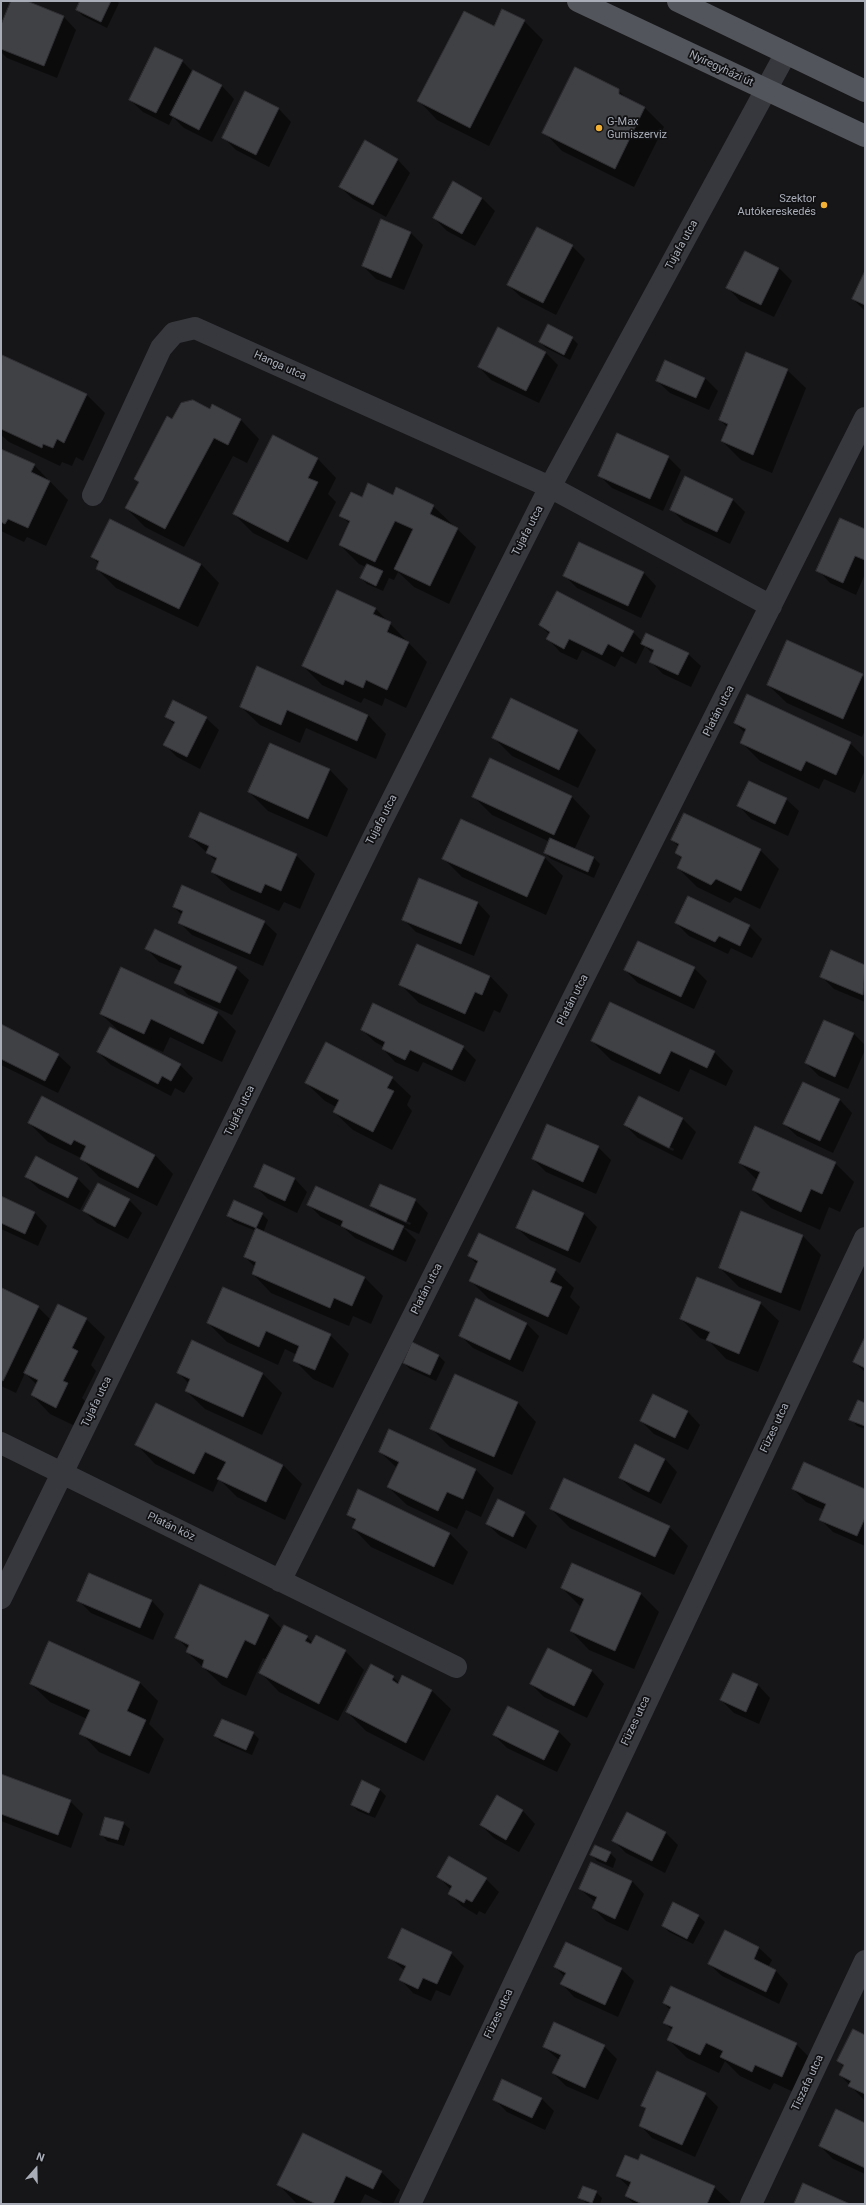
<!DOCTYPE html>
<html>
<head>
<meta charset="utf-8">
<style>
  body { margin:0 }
  #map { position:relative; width:866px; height:2205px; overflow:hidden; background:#161618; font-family:Roboto,sans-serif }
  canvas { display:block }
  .frame { position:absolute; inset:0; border:2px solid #a8adb8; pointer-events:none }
  .north { position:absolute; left:16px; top:2149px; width:40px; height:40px; -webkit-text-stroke:3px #111113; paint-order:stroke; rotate:20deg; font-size:11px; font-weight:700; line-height:16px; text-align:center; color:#a8adb8 }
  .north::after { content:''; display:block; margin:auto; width:14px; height:18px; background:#a8adb8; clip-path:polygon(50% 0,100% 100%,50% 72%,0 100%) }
</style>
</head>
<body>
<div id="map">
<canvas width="866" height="2205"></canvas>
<div class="frame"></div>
<div class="north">N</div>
</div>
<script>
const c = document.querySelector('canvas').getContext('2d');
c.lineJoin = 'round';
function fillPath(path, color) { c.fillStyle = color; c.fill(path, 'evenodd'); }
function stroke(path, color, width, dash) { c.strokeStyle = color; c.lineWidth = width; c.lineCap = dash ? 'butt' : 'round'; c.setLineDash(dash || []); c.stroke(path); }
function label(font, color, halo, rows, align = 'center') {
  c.font = font + ' Roboto,sans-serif'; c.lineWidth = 3.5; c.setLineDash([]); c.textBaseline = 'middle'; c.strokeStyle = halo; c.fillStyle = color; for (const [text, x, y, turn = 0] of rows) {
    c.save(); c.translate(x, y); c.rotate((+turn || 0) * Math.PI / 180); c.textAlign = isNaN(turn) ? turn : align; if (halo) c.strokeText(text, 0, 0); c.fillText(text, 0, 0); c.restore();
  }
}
const shadow = new Path2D(`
  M12 1H24L64 17 76 30 57 78 7 58 1 52V28Z
  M81 1H116L119 3 107 28 83 16 77 10Z
  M524 21 543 40 489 146 437 120 419 101 494 27Z
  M182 61 193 72 222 86 234 99 212 142 184 128 173 117 169 125 143 112 130 100Z
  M618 90 628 100 645 108 664 127 634 187 562 151 544 132Z
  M246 93 279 109 291 122 269 167 236 150 223 137Z
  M365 142 398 160 410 173 386 217 353 199 340 187Z
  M454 183 482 198 495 211 475 246 447 231 434 218Z
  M410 232 423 245 404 290 376 279 363 266Z
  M572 246 585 259 556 315 521 297 508 285Z
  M779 268 792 281 774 317 740 301 728 288Z
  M865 273V311L853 299Z
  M572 338 578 344 570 360 546 348 540 342Z
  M546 353 558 365 539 403 491 380 479 367Z
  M3 357 87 395 105 413 83 461 76 457 72 466 62 462 60 466 9 442 1 435V361Z
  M787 370 806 388 772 473 741 460 722 441 727 427 720 420Z
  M705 378 718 391 709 410 670 393 657 381Z
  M213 406 241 420 259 439 247 463 233 456 184 547 145 527 126 508 139 483 135 479 173 421 211 410Z
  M273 436 318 459 336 478 328 494 336 502 307 560 253 533 234 514Z
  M1 450 34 465 68 500 46 546 27 537 24 542 1 531Z
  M668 457 681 470 663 511 612 488 599 475Z
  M393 496 433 506 476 547 449 604 414 587 398 572 394 580 389 578 383 591 367 584 361 578 366 567 359 564 340 545 350 524 341 516 362 498Z
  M732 499 745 512 730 544 684 522 671 509Z
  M865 530V574L856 595 830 583 818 570Z
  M579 543 644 573 656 586 641 618 577 588 564 575Z
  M92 557 201 564 219 583 198 627 116 588 97 569 99 564Z
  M375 608 427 662 406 708 385 698 382 706 364 698 361 703 322 685 303 666Z
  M540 625 633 632 643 642 688 654 701 666 691 687 663 674 650 661 653 654 645 646 636 664 621 656 615 667 582 650 577 660 560 652 548 639 550 635Z
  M862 675 865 678V730L862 737 787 703 768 685Z
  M511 699 578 731 596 750 578 788 512 756 493 737Z
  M241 707 368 715 386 734 376 759 306 728 300 743 260 725Z
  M166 717 206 718 219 730 200 769 177 757 165 745 175 725Z
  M735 723 850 743 865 758V770L855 793 824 779 819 789 760 761 741 742 745 733Z
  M270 744 330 770 348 789 327 837 268 811 249 792Z
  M491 760 572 797 590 816 574 850 594 858 600 864 594 878 551 859 545 853 550 842 492 815 474 797Z
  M786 799 799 811 788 836 751 819 739 806Z
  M190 837 296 855 315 874 300 909 284 902 279 911 231 890 212 872 217 862Z
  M672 840 760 850 779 869 760 909 735 897 730 903 697 887 678 868 682 859 676 853 679 847Z
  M545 858 563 876 546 915 462 877 444 859Z
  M420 879 478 903 490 916 474 956 416 932 403 919Z
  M174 907 264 922 277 934 263 966 192 935 179 922 182 915Z
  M676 923 749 926 762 939 752 958 731 948 728 954 689 936Z
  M147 949 236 968 249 980 232 1015 188 995 176 982 181 971 159 962Z
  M832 952 865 966V1002L834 989 822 977Z
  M694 968 707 981 694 1009 638 983 625 970Z
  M490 976 508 995 500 1013 494 1010 484 1032 419 1003 400 984Z
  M218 1013 236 1031 222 1062 170 1037 163 1052 129 1037V1038L180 1065 193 1078 184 1093 175 1088 171 1096 111 1065 98 1052 122 1034 101 1014Z
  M825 1021 854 1034 865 1045V1050L848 1089 819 1076 806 1063Z
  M1 1025 58 1055 71 1067 58 1093 1 1065Z
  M362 1030 463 1047 476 1060 465 1082 423 1062 418 1072 395 1062 383 1049 384 1047 375 1042Z
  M592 1041 714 1052 733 1071 726 1086 690 1069 679 1092 611 1060Z
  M392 1078 411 1096 407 1105 412 1111 392 1150 353 1130 334 1112 336 1107 325 1101 306 1083Z
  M639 1098 683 1119 696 1132 682 1160 638 1138 625 1125ZM639 1132 674 1149 673 1151 639 1134Z
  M840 1100 852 1113 833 1153 797 1136 784 1124Z
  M29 1123 155 1155 173 1174 157 1206 99 1177 81 1158 48 1142Z
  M598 1147 611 1160 596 1194 546 1172 533 1159Z
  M740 1163H835L854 1182 840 1212 829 1207 820 1230 771 1208 753 1190 757 1180Z
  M265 1165 295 1179 307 1192 297 1213 268 1199 255 1186Z
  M26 1177 77 1178 90 1191 80 1210 39 1189Z
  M533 1192 584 1214 597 1227 580 1263 530 1240 517 1228Z
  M1 1197 35 1213 47 1226 38 1246 1 1229Z
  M129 1200 142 1213 128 1239 97 1223 84 1211Z
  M415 1200 428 1213 419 1234 403 1227 416 1240 406 1262 355 1238 344 1228 321 1217 308 1204 384 1218 371 1206ZM385 1212 411 1223 410 1225 385 1214Z
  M742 1213 803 1236 821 1255 800 1311 739 1287 720 1268Z
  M262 1214 268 1220 263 1233 364 1277 383 1296 371 1324 353 1316 349 1326 271 1293 253 1274 255 1267 245 1257 256 1231 234 1222 228 1216Z
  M469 1256 555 1270 574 1288 570 1297 580 1307 567 1335 489 1299 470 1280 477 1264Z
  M2 1290 38 1307 51 1320 86 1319 105 1337 91 1365 96 1371 82 1398 86 1402 75 1426 50 1414 32 1395 37 1385 25 1373 16 1393 1 1386Z
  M476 1300 527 1324 539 1336 523 1372 473 1348 460 1335Z
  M760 1303 779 1321 758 1372 726 1359 709 1341 700 1338 681 1319Z
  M208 1323 330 1335 349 1354 333 1388 313 1379 294 1360 297 1355 285 1349 278 1365 227 1342Z
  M865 1340V1372L854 1362Z
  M192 1342 263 1374 282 1393 262 1435 205 1409 186 1391 189 1384 178 1372Z
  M439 1356 445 1362 436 1381 410 1369 404 1363Z
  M456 1375 518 1403 536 1422 512 1475 450 1447 432 1429Z
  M865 1404V1429L857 1426 851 1419Z
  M156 1405 283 1465 302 1484 285 1520 237 1497 219 1479 213 1492 155 1464 137 1445Z
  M688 1412 700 1425 688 1450 654 1434 641 1421Z
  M390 1430 476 1470 494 1488 481 1517 466 1510 457 1529 407 1505 388 1487 397 1468 380 1452Z
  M665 1459 677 1472 661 1504 633 1490 620 1478Z
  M793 1489 865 1490V1546L833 1532 820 1519 824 1510 806 1502Z
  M551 1509 669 1527 688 1546 674 1575 570 1528Z
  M524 1513 537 1526 526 1549 500 1536 487 1524Z
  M348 1514 450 1534 468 1552 453 1585 371 1547 353 1528 356 1522Z
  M89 1574 152 1601 164 1614 153 1640 91 1613 78 1600Z
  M562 1588 640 1593 659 1612 634 1669 589 1650 571 1631 581 1607Z
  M268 1615 283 1630 307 1637 313 1643 345 1651 364 1670 338 1721 279 1692 261 1673 267 1660 263 1658 246 1696 222 1685 187 1652 188 1649 177 1638Z
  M49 1643 140 1683 158 1701 149 1724 164 1739 149 1774 99 1752 81 1733 87 1719 50 1702 31 1684Z
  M549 1650 592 1671 604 1684 587 1718 544 1697 531 1684Z
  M733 1674 758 1685 770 1698 759 1724 734 1713 721 1700Z
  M403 1676 432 1691 451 1709 424 1761 366 1731 347 1712 393 1677 399 1683Z
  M558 1731 571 1744 557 1772 507 1748 494 1735Z
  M253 1733 259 1739 252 1755 221 1742 215 1736Z
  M1 1775 70 1801 83 1814 71 1848 1 1821Z
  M363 1782 380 1790 386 1796 375 1818 358 1811 352 1805Z
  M497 1797 523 1811 535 1824 519 1852 494 1838 481 1825Z
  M627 1814 666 1833 678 1845 665 1873 626 1853 614 1841Z
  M123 1823 130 1829 124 1846 107 1841 101 1834Z
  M610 1853 616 1859 613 1868 597 1861 591 1854Z
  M439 1877 486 1879 499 1892 485 1914 479 1911 477 1915 462 1906 449 1893 451 1890Z
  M632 1881 644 1894 628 1931 606 1921 593 1908 596 1903 580 1889Z
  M698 1916 705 1922 693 1944 669 1932 663 1926Z
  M725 1931 759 1948 772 1960 768 1967 776 1971 788 1984 779 2004 722 1976 709 1964Z
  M451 1953 464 1966 450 1996 436 1990 431 2001 413 1993 401 1980 405 1971 389 1957Z
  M555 1967 621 1969 634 1981 618 2017 574 1997 562 1984 565 1977Z
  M664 2003 796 2044 815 2063 800 2095 774 2083 770 2090 740 2076 725 2061 719 2073 687 2058 668 2039 673 2031 665 2023 670 2010Z
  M865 2037V2101L840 2075 844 2067 838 2061Z
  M604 2046 617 2059 598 2100 566 2086 553 2073 559 2060 544 2047Z
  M705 2094 718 2107 695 2157 652 2138 640 2125 647 2110 643 2106Z
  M541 2098 554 2111 545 2130 507 2112 494 2099Z
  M865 2124V2174L833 2159 820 2146Z
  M303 2134 381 2172 400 2190 393 2204H385L365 2194 360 2204H297L279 2185Z
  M617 2176 714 2187 732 2204H634L626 2196 630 2188Z
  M596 2192 602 2198 600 2204H587L580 2197Z`);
const building = new Path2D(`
  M11 1H27L64 16 44 66 1 49V25Z
  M80 1H111L101 22 76 10Z
  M502 9 525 20 470 128 417 101 464 11 494 26Z
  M155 47 183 60 156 113 129 100Z
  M575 67 619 89V94L645 107 615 169 542 133Z
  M193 70 222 85 199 130 170 115Z
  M245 91 279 108 256 155 222 138Z
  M365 140 398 159 373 205 339 187Z
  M453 181 482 198 462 234 433 218Z
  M381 219 411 232 391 278 362 266Z
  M537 227 573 245 543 303 507 285Z
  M745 251 779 268 761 305 726 288Z
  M865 271V305L852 299Z
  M548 324 573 337 564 355 539 342Z
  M498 327 546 352 526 391 478 367Z
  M746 352 788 369 753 455 721 441 728 424 719 420Z
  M2 355 87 394 64 443 57 439 53 448 43 444 42 448 1 429Z
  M665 360 705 378 696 398 656 381Z
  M193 400 210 409 212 404 241 419 228 445 214 438 165 529 125 508 139 482 134 479 167 416 172 419 181 403Z
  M617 433 669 456 650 499 598 476Z
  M273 435 318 458 308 478 318 482 288 542 233 514Z
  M1 449 35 464 31 472 50 481 28 528 8 519 5 524 1 522Z
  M685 476 733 499 717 532 670 510Z
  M368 483 393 495 396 487 434 505 430 514 458 528 430 586 394 569 413 529 395 521 375 562 339 545 350 521 339 516 351 492 362 497Z
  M840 518 865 529V560L855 556 843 583 816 571Z
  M110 519 201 564 179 609 96 569 99 561 91 557Z
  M579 542 644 572 628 606 563 576Z
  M367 564 383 571 376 586 360 578Z
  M337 590 376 608 373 614 391 622 387 632 409 642 387 690 366 680 363 688 345 680 343 685 302 666Z
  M557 591 634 631 623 652 608 644 602 655 569 639 564 649 546 639 550 632 539 625Z
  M646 633 689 653 678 675 649 662 654 650 641 644Z
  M787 640 863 674 843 719 767 685Z
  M257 666 368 715 357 741 287 710 281 725 240 707Z
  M747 694 851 742 836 775 806 761 801 771 740 743 746 729 734 723Z
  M511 698 578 730 559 770 492 738Z
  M173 700 207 717 187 757 163 745 175 722 165 717Z
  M270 743 330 769 308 819 248 792Z
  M490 758 572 796 554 835 472 797Z
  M749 781 787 798 775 824 737 806Z
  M200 812 297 854 281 891 265 884 261 893 211 872 217 858 206 853 209 846 189 837Z
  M684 813 761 849 741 891 716 879 711 885 677 868 682 857 675 853 679 844 671 840Z
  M461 819 545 857 527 897 442 859Z
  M550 838 594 857 588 872 544 853Z
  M419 878 478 902 461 944 402 920Z
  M182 885 265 921 250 954 178 923 183 911 173 907Z
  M688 896 750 925 740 946 719 936 715 942 675 923Z
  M155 929 237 967 220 1003 174 983 182 966 145 949Z
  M638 941 695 967 681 997 624 970Z
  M417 944 490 976 482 995 475 992 465 1014 399 985Z
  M831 950 865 965 863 995 820 977Z
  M121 967 218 1012 203 1044 151 1019 144 1034 100 1014Z
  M610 1002 715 1051 707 1068 671 1051 660 1074 591 1041Z
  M373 1003 464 1046 452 1070 410 1050 405 1060 382 1049 385 1042 361 1030Z
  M824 1020 854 1033 835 1077 805 1063Z
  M1 1024 59 1054 45 1081 1 1059Z
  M110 1027 181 1064 171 1081 162 1076 158 1084 97 1052Z
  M326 1042 393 1077 387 1088 394 1091 373 1132 333 1112 339 1100 305 1083Z
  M803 1082 840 1099 820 1141 783 1124Z
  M42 1096 155 1155 138 1188 80 1159 86 1146 74 1140 71 1145 28 1123Z
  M639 1096 683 1118 669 1148 624 1125Z
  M547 1124 599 1146 583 1182 532 1159Z
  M755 1126 836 1162 822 1194 811 1189 801 1212 752 1190 760 1172 739 1163Z
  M36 1156 78 1178 68 1198 25 1177Z
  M264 1164 295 1178 285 1201 254 1187Z
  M98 1183 130 1199 115 1227 83 1211Z
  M380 1184 416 1199 406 1222 370 1206Z
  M316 1186 404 1226 393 1250 341 1226 343 1221 307 1205Z
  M533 1190 584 1213 568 1251 516 1228Z
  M1 1196 35 1212 25 1234 1 1223Z
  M234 1200 263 1213 256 1228 227 1216Z
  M741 1211 803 1235 781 1293 719 1268Z
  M256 1228 365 1277 352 1306 334 1298 330 1308 252 1274 256 1262 244 1257Z
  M479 1233 556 1269 550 1282 562 1287 548 1317 469 1281 478 1261 468 1256Z
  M697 1277 761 1302 739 1354 706 1340 710 1332 680 1319Z
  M223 1287 331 1334 315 1370 293 1361 299 1346 266 1331 259 1347 207 1323Z
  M2 1288 39 1306 3 1381 1 1380Z
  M476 1298 527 1323 510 1360 459 1336Z
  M58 1304 87 1318 72 1348 78 1351 63 1381 68 1383 56 1408 31 1395 38 1380 24 1373Z
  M865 1337V1368L853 1362Z
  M192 1340 263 1373 243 1417 185 1391 190 1379 177 1373Z
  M412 1342 439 1355 430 1375 403 1363Z
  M455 1374 518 1402 494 1457 430 1429Z
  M653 1394 688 1411 675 1438 640 1421Z
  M858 1400 865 1403V1426L849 1420Z
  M156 1403 283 1465 266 1502 217 1479 226 1462 205 1452 194 1474 135 1445Z
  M389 1429 476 1469 463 1499 447 1492 438 1511 387 1487 399 1462 379 1452Z
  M635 1444 665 1459 649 1492 619 1478Z
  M804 1462 865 1489V1518L857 1536 819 1520 826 1504 792 1489Z
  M564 1478 670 1526 655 1557 550 1509Z
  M358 1489 450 1533 434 1567 352 1528 356 1519 347 1515Z
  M498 1499 525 1512 513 1537 486 1524Z
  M572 1563 641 1593 615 1651 570 1631 584 1599 561 1588Z
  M89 1573 152 1600 140 1628 77 1601Z
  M200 1584 269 1615 255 1645 245 1640 227 1678 202 1667 204 1660 186 1652 189 1645 175 1638Z
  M284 1625 308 1636 305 1641 311 1644 316 1635 346 1650 319 1704 259 1673Z
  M49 1641 140 1682 127 1711 146 1720 130 1756 79 1734 90 1710 30 1684Z
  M548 1648 592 1670 574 1706 530 1684Z
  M371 1664 394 1676 392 1680 398 1684 402 1675 432 1690 406 1743 346 1712Z
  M733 1673 758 1684 746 1712 720 1700Z
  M508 1706 559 1731 544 1760 493 1735Z
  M222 1719 254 1732 246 1750 214 1736Z
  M1 1774 71 1800 58 1835 1 1814Z
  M362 1780 380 1789 369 1813 351 1805Z
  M497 1795 523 1810 506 1840 480 1825Z
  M627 1812 666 1832 652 1861 612 1841Z
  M105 1817 124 1822 118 1840 100 1835Z
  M595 1845 611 1852 606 1862 590 1855Z
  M449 1856 487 1878 472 1902 466 1899 464 1903 448 1894 452 1886 437 1877Z
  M591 1862 632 1881 615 1919 592 1908 597 1897 579 1889Z
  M673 1902 699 1915 687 1939 662 1926Z
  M402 1928 452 1952 437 1984 423 1978 418 1989 399 1980 406 1966 388 1958Z
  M725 1930 759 1947 754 1959 776 1970 766 1992 708 1964Z
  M566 1942 622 1968 605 2005 560 1984 566 1973 554 1967Z
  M671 1986 797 2043 782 2077 755 2065 752 2072 720 2057 723 2051 706 2043 700 2055 667 2040 673 2027 663 2023 671 2007 663 2003Z
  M554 2022 605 2045 585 2088 552 2073 561 2055 543 2047Z
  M853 2029 865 2035V2094L848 2086 851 2081 839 2075 844 2065 837 2061Z
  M657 2071 706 2093 682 2145 639 2126 646 2108 641 2106Z
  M502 2079 542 2098 532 2118 493 2100Z
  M836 2109 865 2123V2168L819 2146Z
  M303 2133 382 2171 373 2189 346 2176 333 2204H316L277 2185Z
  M641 2154 715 2186 707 2204H642L625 2196 631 2182 616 2176 625 2155 638 2160Z
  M803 2183 850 2204H794Z
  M583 2186 597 2191 592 2203 578 2198Z`);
const minor = new Path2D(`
  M93 495 161 348 174 333 195 328 550 487 771 606
  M1 1443 456 1667
  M280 1581 865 418
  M1 1598 378 828 550 487 786 53
  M410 2204 865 1238
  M751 2204 865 1961`);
const primary = new Path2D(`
  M578 1 865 136
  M678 1 865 91`);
const markers = [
  [599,128,4,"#f2b134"],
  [824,205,4,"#f2b134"]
];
const streetNames = [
  ["Nyíregyházi út",721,69,25],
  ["Tujafa utca",682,245,-61],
  ["Hanga utca",280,366,24],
  ["Tujafa utca",528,531,-63],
  ["Platán utca",719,711,-63],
  ["Tujafa utca",382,820,-63],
  ["Platán utca",573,1000,-63],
  ["Tujafa utca",240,1111,-64],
  ["Platán utca",427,1289,-63],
  ["Tujafa utca",97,1402,-64],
  ["Füzes utca",775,1428,-65],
  ["Platán köz",171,1527,26],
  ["Füzes utca",636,1721,-65],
  ["Füzes utca",499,2014,-65],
  ["Tiszafa utca",808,2083,-65]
];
const poiNames = [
  ["G-Max",607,122],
  ["Gumiszerviz",607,135],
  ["Szektor",816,199,"right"],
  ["Autókereskedés",816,212,"right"]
];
fillPath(shadow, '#0007');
fillPath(building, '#404145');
stroke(building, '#303034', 1);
stroke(minor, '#37383d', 22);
stroke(primary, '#53555c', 22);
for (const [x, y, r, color] of markers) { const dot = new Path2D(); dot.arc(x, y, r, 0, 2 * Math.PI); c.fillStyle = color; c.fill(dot); stroke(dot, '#111113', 1.5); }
label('11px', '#a8adb8', '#111113', streetNames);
label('11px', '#a8adb8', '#111113', poiNames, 'left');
</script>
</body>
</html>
